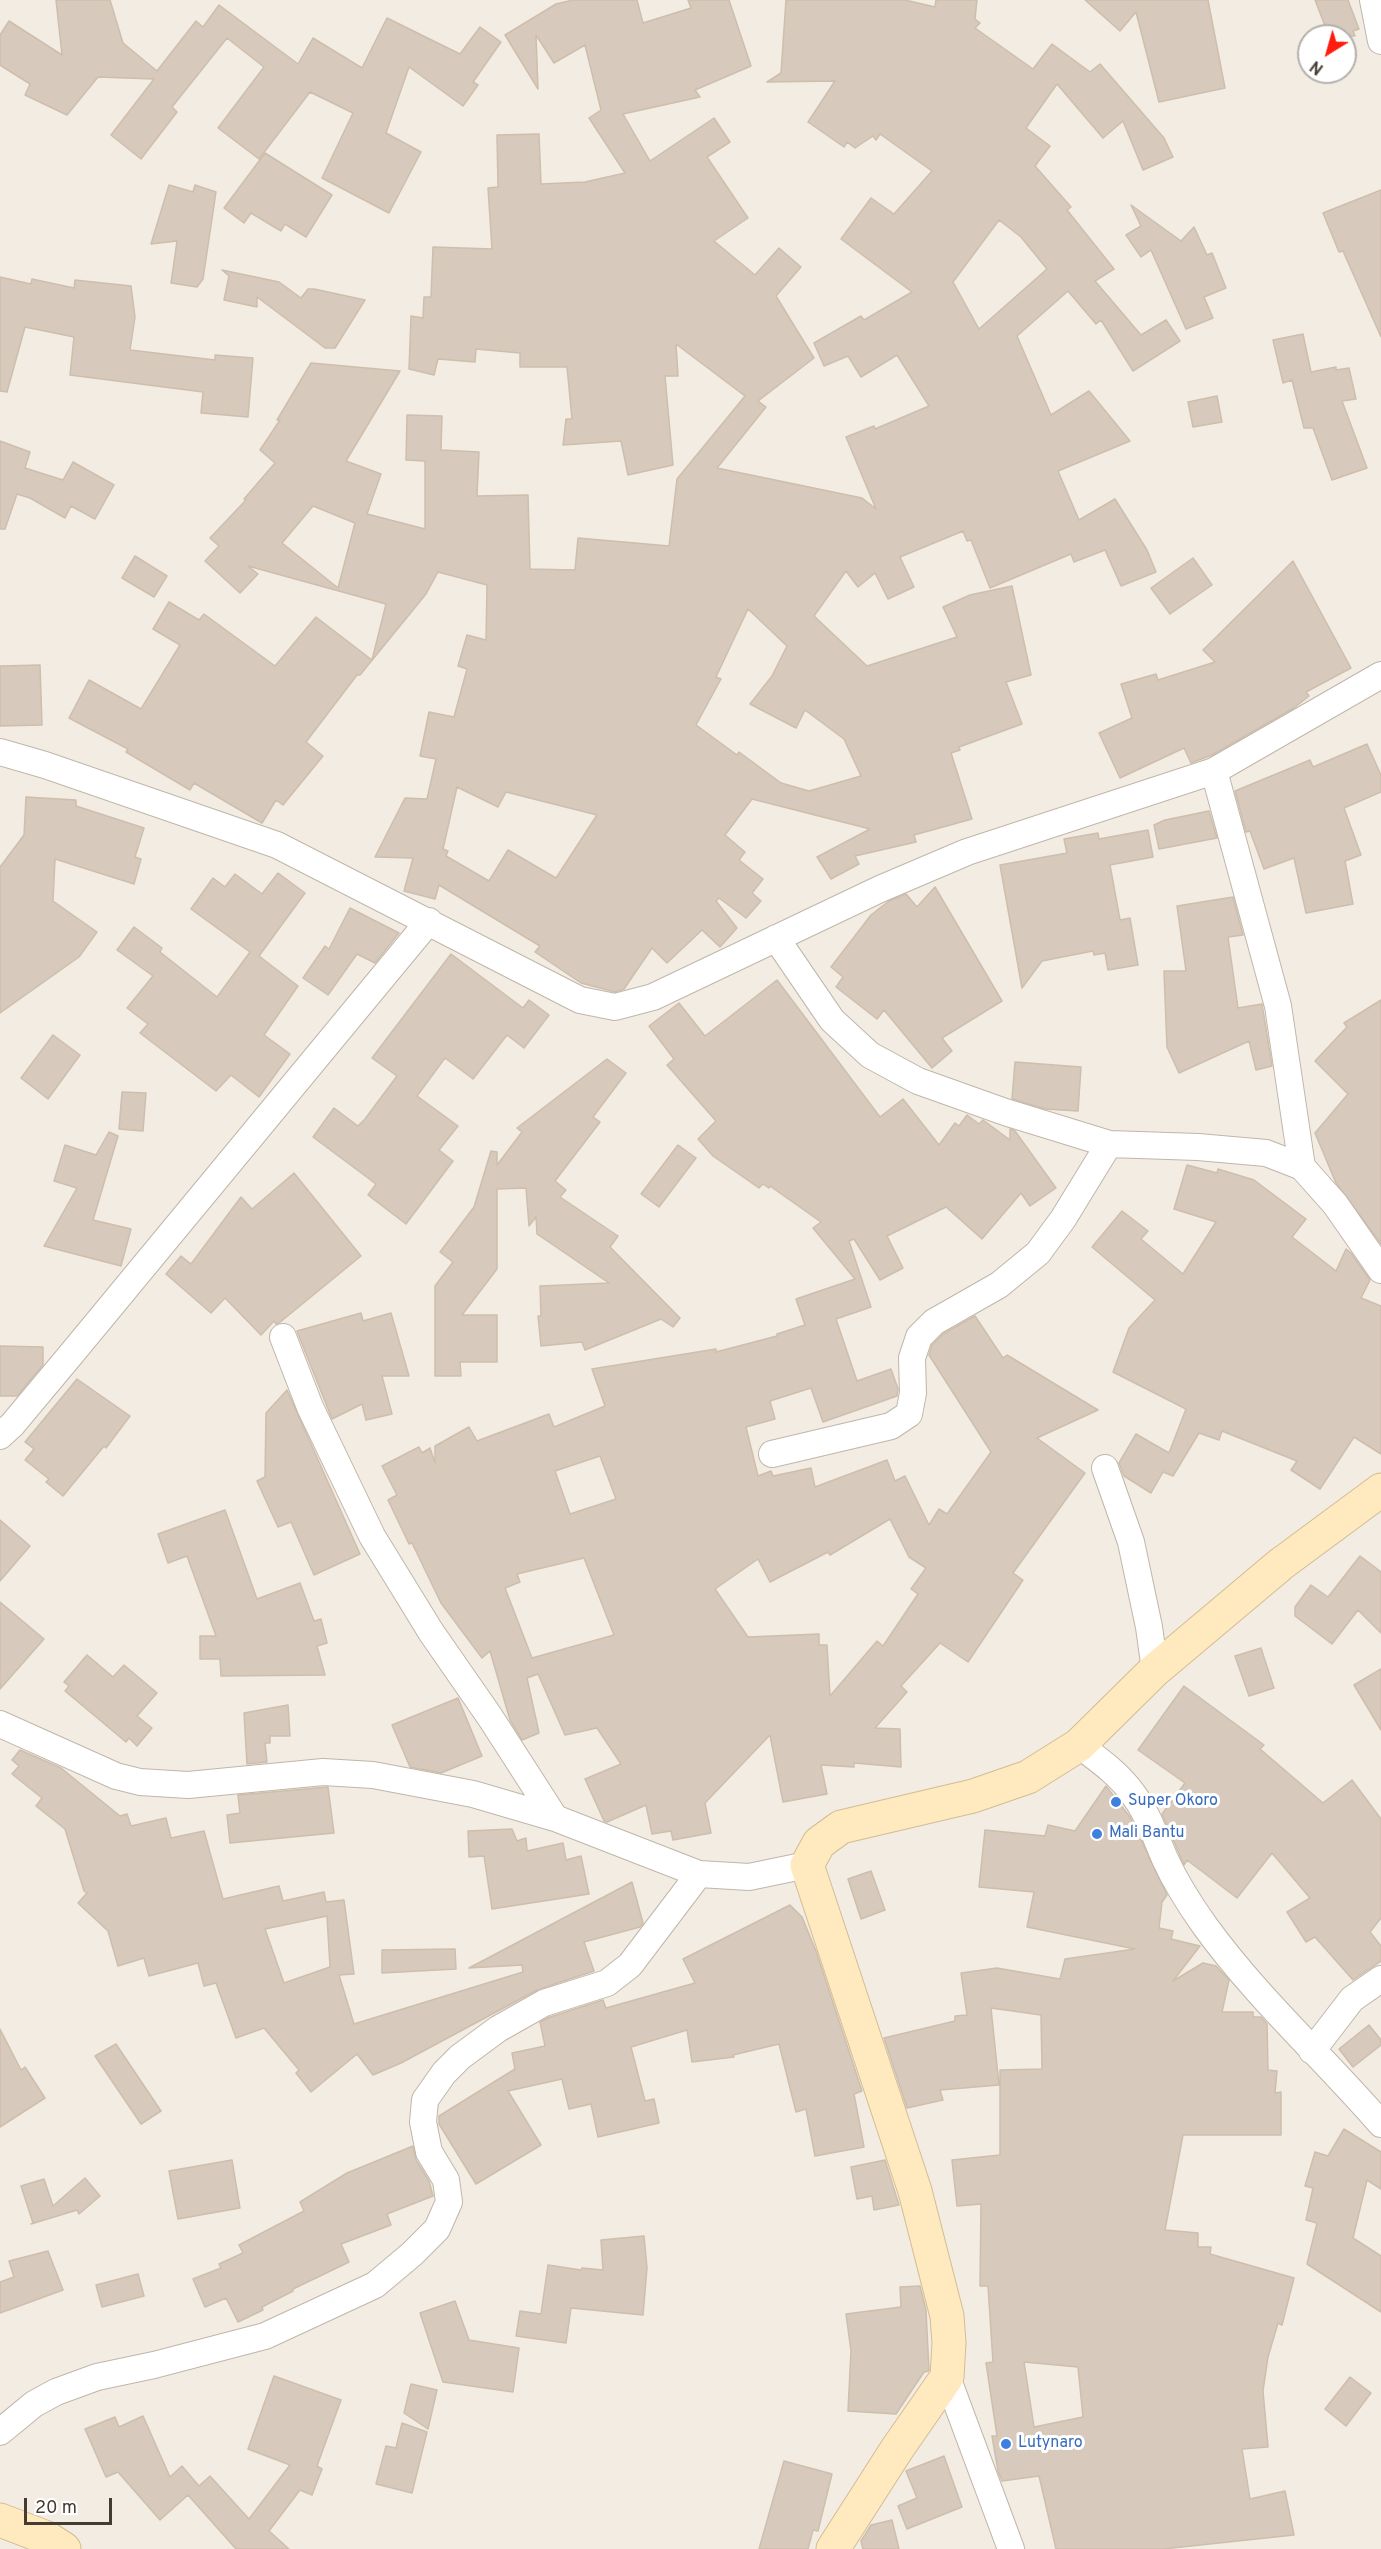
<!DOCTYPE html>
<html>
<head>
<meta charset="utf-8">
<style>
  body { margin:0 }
  #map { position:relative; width:1381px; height:2549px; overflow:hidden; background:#f2ece3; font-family:Overpass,sans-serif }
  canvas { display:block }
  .north { position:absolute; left:1297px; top:24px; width:60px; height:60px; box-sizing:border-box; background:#fff; border:2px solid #b4b1ad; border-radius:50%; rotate:217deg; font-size:16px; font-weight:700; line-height:24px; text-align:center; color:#443c33 }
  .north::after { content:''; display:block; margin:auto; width:21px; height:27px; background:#fd1c0f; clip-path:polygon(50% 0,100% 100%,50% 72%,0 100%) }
  .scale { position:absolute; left:24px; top:2498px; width:88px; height:27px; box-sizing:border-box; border:3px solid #443c33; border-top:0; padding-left:8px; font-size:18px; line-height:21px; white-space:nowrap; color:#443c33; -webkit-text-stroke:4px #fff; paint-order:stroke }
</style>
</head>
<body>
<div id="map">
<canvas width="1381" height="2549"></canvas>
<div class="north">N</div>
<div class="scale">20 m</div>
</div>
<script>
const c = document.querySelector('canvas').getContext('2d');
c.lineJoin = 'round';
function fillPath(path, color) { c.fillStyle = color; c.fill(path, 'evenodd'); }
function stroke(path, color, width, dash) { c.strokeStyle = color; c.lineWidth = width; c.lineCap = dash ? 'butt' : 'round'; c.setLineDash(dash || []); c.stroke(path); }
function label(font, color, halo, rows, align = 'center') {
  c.font = font + ' Overpass,sans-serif'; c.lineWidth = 6; c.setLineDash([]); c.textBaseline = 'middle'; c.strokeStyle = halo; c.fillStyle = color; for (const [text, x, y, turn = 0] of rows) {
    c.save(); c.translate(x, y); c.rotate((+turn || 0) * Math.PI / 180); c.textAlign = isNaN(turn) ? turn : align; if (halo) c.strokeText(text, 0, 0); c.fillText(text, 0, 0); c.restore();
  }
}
const building = new Path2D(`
  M56 0H110L123 43 157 71 196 21 203 27 219 5 298 64 313 38 362 68 387 18 460 54 480 27 501 42 473 82 478 85 463 106 409 67 386 133 421 152 389 213 322 178 353 113 310 92 259 159 218 128 264 67 227 38 172 107 177 112 141 159 111 135 154 79 98 77 67 115 25 95 30 84 0 65V35L9 21 62 55Z
  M573 0H637L643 23 691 8 688 0H729L751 66 695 90 700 97 623 114 650 161 714 118 730 142 707 157 748 218 714 241 755 275 779 248 801 267 776 296 814 358 758 401 766 407 717 468 862 498 876 509 846 437 874 426 875 429 929 406 897 355 861 377 848 356 824 366 814 343 861 316 864 320 912 292 841 239 871 198 894 214 932 171 880 134 876 140 873 136 855 148 847 142 844 147 808 122 835 81 767 82 781 73 786 0H905L935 7 936 0H977L975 19 980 23 975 28 1033 69 1052 44 1090 72 1100 64 1164 138 1173 157 1143 170 1123 121 1103 138 1057 84 1026 128 1050 146 1035 166 1071 207 1067 210 1114 269 1095 281 1141 335 1166 320 1180 341 1133 371 1101 320 1096 324 1068 291 1017 336 1051 415 1089 391 1130 441 1058 471 1079 520 1115 499 1147 550 1156 572 1121 586 1105 550 1074 562 1071 554 990 588 971 540 967 541 963 531 900 557 914 587 888 599 875 573 858 587 846 571 814 616 867 666 957 637 943 607 970 595 1012 586 1031 675 1006 682 1022 724 959 747 960 750 951 753 972 819 914 835 916 842 855 856 859 864 831 879 817 857 870 829 752 799 725 835 745 852 739 860 763 879 752 893 761 901 746 918 719 898 716 901 737 928 720 947 702 930 667 963 652 948 624 989 615 992 581 983 535 952 540 946 439 885 435 899 404 891 413 858 375 857 405 798 427 799 436 759 420 756 429 712 454 717 467 669 458 666 467 635 486 640 487 585 438 572 426 594 360 675H357L306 742 323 756 283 805 276 800 262 823 194 783 190 790 126 752 128 749 69 718 89 680 141 709 180 645 153 629 169 602 199 620 204 614 275 666 316 617 372 660 386 604 248 566 258 574 240 593 205 561 219 546 210 538 246 500 244 499 275 463 260 450 280 420H277L311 363 400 371 346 461 381 474 367 514 425 529V461L406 460 407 415 442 416 441 450 479 452 477 496 528 495 530 569 575 570 578 538 669 546 677 479 745 396 676 344 678 376H665L673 465 628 475 621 441 563 445 566 419H572L567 367H520V353L476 349 475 362 438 359 434 375 409 369 411 316 423 318 424 297H431L433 247 492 249 488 188 498 187 497 135 539 134 541 184 585 182 625 173 589 118 601 110 585 45 554 63 536 35 538 89 505 35 556 4ZM999 220 1021 237 1047 269 979 329 953 282ZM313 506 355 523 338 588 282 543ZM748 609 787 646 772 676 750 704 796 728 805 710 844 739 861 776 809 791 781 783 739 752 737 755 696 725 721 679 716 677ZM457 787 498 807 506 792 597 815 556 878 508 850 489 881 446 856 448 851 443 849Z
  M1085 0H1208L1225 88 1159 102 1136 12 1120 31Z
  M1315 0H1348L1359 29 1353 31 1355 36H1329Z
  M265 153 332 195 306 237 285 224 281 231 251 213 244 223 224 208Z
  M169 185 193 192 195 185 216 192 203 279 197 287 171 283 177 241 151 244Z
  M1381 190V337L1343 251 1339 252 1323 213Z
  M1131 205 1181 241 1194 227 1207 255 1212 253 1226 288 1204 297 1213 318 1186 329 1151 250 1141 257 1126 235 1141 226Z
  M222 270 279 282 301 298 308 289H314L365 300 335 348H325L257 297V307L224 300 229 276Z
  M0 277 31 284 32 279 74 288 75 280 131 286 135 317 130 350 215 360V355L253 358 248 417 201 413 203 392 70 375 74 337 25 327 7 392 0 391Z
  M1303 334 1311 372 1336 367V370L1349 368 1356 399 1342 401 1367 468 1332 480 1313 428H1304L1292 380 1283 383 1273 340Z
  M1217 396 1222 422 1193 427 1188 402Z
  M0 441 30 452 25 468 63 480 73 462 114 485 95 519 71 506 65 518 30 498 17 494 5 529H0Z
  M135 556 167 576 154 597 122 578Z
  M1193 558 1212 585 1170 614 1151 588Z
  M1293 561 1351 668 1306 692 1309 696 1294 708 1212 755 1191 763 1184 748 1120 778 1099 733 1132 718 1121 684 1156 674 1158 680 1215 662 1203 650Z
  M40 665 42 725 0 726V666Z
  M1367 744 1381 775V792L1344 808 1361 855 1345 861 1353 904 1306 913 1294 858 1264 869 1250 831 1246 832 1235 791 1310 760 1313 767Z
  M26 797 76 800V806L144 828 135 857 141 859 134 884 55 859 53 901 97 932 79 957 0 1013V867L24 835Z
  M1209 811 1217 838 1159 849 1154 825 1165 820Z
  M1148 830 1153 857 1110 865 1120 920 1130 918 1138 965 1108 970 1105 953 1094 955 1093 951 1042 961 1022 988 1000 865 1067 853 1064 839 1098 833 1099 839Z
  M278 873 305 893 259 956 298 986 264 1035 290 1054 259 1097 231 1075 216 1091 140 1033 148 1024 127 1008 153 976 117 950 134 927 162 948 160 952 217 997 250 952 191 909 213 878 225 887 235 874 262 894Z
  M935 887 1002 1001 942 1038 952 1051 932 1068 884 1010 877 1019 836 987 843 977 831 967 871 915 889 901 906 894 917 907Z
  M1233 897 1243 935 1228 937 1238 1008 1262 1004 1272 1066 1256 1070 1249 1041 1179 1073 1167 1047 1164 971H1186L1177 906Z
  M350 908 399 933 375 963 357 954 328 995 303 978 325 946 329 949Z
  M451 954 523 1008 529 1000 549 1015 524 1048 507 1035 473 1079 445 1058 417 1096 458 1126 439 1150 453 1161 406 1224 368 1195 376 1184 313 1137 334 1108 358 1126 365 1119 397 1076 372 1058Z
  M777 980 880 1117 903 1099 939 1145 955 1123 959 1126 967 1115 979 1124 983 1120 1010 1140V1129L1015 1131 1056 1188 1030 1206 1021 1193 982 1239 946 1207 887 1236 903 1268 880 1280 854 1239 849 1241 871 1307 836 1319 857 1381 891 1369 898 1389 897 1396 823 1422 811 1388 770 1401 775 1419 746 1427 758 1476 771 1471 773 1476 811 1468 815 1487 887 1460 895 1481 905 1476 929 1525 939 1509 947 1514 991 1452 929 1355 932 1345 943 1334 975 1316 1003 1358 1007 1355 1098 1410 1037 1438 1085 1473 1013 1573 1023 1580 968 1662 940 1643 901 1686 907 1692 875 1728 900 1729 901 1767 854 1763V1767L821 1765 827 1794 783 1802 770 1735 705 1803 711 1833 673 1840 671 1831 652 1834 646 1805 607 1822 604 1821 585 1779 621 1764 597 1728 565 1735 538 1674 527 1678 539 1733 522 1740 510 1720 490 1651 482 1658 441 1603 412 1543 409 1544 388 1500 397 1495 382 1466 419 1447 422 1453 430 1448 435 1463V1446L469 1427 477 1441 549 1414 554 1427 605 1406 592 1369 716 1349V1352L777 1336V1334L805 1325 796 1299 855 1279 813 1228 821 1222 770 1186 769 1188 763 1184 759 1188 713 1156 698 1139 716 1121 667 1065 674 1059 649 1026 679 1003 705 1036ZM600 1456 616 1499 570 1514 555 1471ZM890 1519 909 1557 926 1568 911 1589 918 1594 883 1646 877 1641 830 1696 827 1645H819V1634L748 1637 715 1589 758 1559 770 1582 828 1552 830 1555ZM584 1558 614 1635 532 1658 505 1588 520 1582 517 1574Z
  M1381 1000V1244L1336 1183 1315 1133 1348 1094 1315 1061 1347 1027 1344 1023Z
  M53 1035 80 1055 48 1099 21 1078Z
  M607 1059 626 1073 593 1117 600 1122 555 1181 566 1190 560 1197 618 1236 610 1247 680 1318 673 1327 661 1319 585 1350 582 1342 541 1346 538 1316H541L540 1286 609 1283 537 1234 536 1217 529 1226 526 1188 497 1189V1269L462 1315H497V1362H460L461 1376H435V1286L453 1262 440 1252 474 1207 491 1151 497 1152V1165L522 1132 517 1128Z
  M1015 1062 1081 1067 1078 1111 1045 1109 1012 1099Z
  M122 1092 146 1093 143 1131 119 1129Z
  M109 1132 118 1136 93 1220 131 1229 121 1266 44 1246 77 1188 54 1181 65 1145 96 1155Z
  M678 1145 696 1158 659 1207 641 1194Z
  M1187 1165 1217 1173 1218 1169 1254 1180 1306 1219 1292 1237 1336 1271 1346 1249 1351 1253 1370 1280 1361 1298 1381 1306V1454L1354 1437 1320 1489 1291 1470 1297 1461 1222 1431 1219 1440 1199 1433 1173 1476 1163 1472 1151 1493 1124 1476 1119 1463 1136 1434 1169 1453 1186 1409 1113 1372 1129 1328 1155 1300 1092 1247 1122 1211 1148 1231 1141 1239 1183 1274 1216 1222 1174 1209Z
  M294 1173 361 1256 279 1323 276 1324 274 1321 261 1335 225 1298 211 1313 166 1274 181 1256 191 1264 241 1197 252 1209Z
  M361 1313 363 1321 391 1313 409 1376H382L392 1414 366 1420 362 1404 332 1419 297 1331Z
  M0 1346 43 1347V1365L17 1396H0Z
  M77 1379 130 1416 106 1448 104 1446 63 1496 46 1482 49 1479 25 1460 34 1449 25 1442Z
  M287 1390 360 1554 314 1575 291 1522 278 1527 257 1481 265 1477 266 1413Z
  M225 1510 257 1599 300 1583 314 1621 321 1619 327 1643 317 1646 325 1675 221 1676 220 1659H200V1636H216L187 1556 168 1563 158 1534Z
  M0 1520 30 1546 0 1581Z
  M1360 1556 1381 1572V1633L1358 1610 1332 1644 1295 1616V1607L1311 1585 1328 1597Z
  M0 1602 44 1639 0 1689Z
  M1261 1648 1274 1688 1249 1696 1235 1656Z
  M87 1655 113 1677 124 1665 157 1693 137 1716 152 1728 137 1746 129 1738 126 1742 65 1691 69 1686 64 1682Z
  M1381 1669V1730L1354 1685Z
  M1184 1686 1264 1745 1260 1749 1323 1803 1352 1780 1381 1819V1918L1370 1932 1381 1946V1961L1353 1980 1315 1937 1306 1942 1287 1912 1310 1898 1272 1853 1237 1898 1187 1860 1184 1865 1162 1814 1185 1783 1138 1750Z
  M458 1698 482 1756 441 1773 410 1767 392 1725Z
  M288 1705 290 1736H270V1743H265L267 1762 247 1764 244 1713Z
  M20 1750 61 1768 120 1816 127 1814 131 1826 166 1818 171 1838 204 1831 223 1899 279 1886 283 1901 324 1892 326 1902 344 1900 354 1974 339 1975 354 2024 523 1972 522 1965 469 1968 632 1882 643 1923 640 1927 584 1942 594 1971 537 1990 401 2063 373 2075 357 2054 311 2092 296 2073 299 2070 264 2028 236 2038 216 1983 204 1986 198 1963 149 1976 144 1958 118 1966 108 1931 78 1903 87 1893 84 1891 65 1829 36 1806 42 1798 12 1774 19 1766 12 1760ZM327 1916 330 1967 284 1983 265 1929Z
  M1106 1786 1130 1817 1167 1895 1162 1902 1159 1928 1173 1931 1171 1939 1200 1946 1173 1981 1203 1963 1216 1966 1229 1980 1222 2012H1253V2017H1261L1267 2024 1268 2070 1277 2071 1275 2093 1281 2092V2135H1183L1165 2230 1198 2233V2247H1211L1210 2254 1294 2278 1282 2325 1278 2323 1268 2357 1263 2391 1268 2447 1242 2449 1250 2499 1285 2491 1294 2535 1163 2549H1056L1039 2476 1002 2481 998 2471 992 2436H997L986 2363 993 2362 988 2286H980L981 2204 957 2206 952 2160 1000 2155V2070L1042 2069 1041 2015 991 2008 999 2085 940 2090 943 2100 907 2108 884 2038 955 2021V2016L967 2015 961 1973 997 1968 1060 1979 1065 1959 1135 1949 1027 1927 1034 1892 979 1887 985 1830 1045 1836 1048 1825 1075 1831ZM1024 2362 1078 2367 1083 2417 1034 2427Z
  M328 1787 334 1833 230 1843 227 1815 240 1813 238 1795Z
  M512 1829 517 1841 526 1838 527 1851 563 1843 566 1860 581 1856 589 1894 492 1909 484 1856 469 1857 468 1831Z
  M871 1871 885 1910 861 1919 848 1879Z
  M790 1905 802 1917 816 1951 862 2091 854 2094 864 2147 815 2156 806 2109 796 2112 779 2044 733 2055 734 2057 692 2062 687 2030 631 2047 645 2101 654 2099 659 2123 598 2137 591 2104 569 2109 562 2079 508 2091 541 2145 476 2184 439 2124V2116L515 2069 512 2053 545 2046 540 2022 550 2017 603 2000 606 2008 695 1983 683 1959Z
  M455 1949 456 1969 382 1973V1950Z
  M1369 2025 1381 2040V2045L1353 2067 1339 2049Z
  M0 2029 21 2070 25 2067 45 2098 0 2127Z
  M116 2044 161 2111 141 2124 95 2056Z
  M1344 2129 1381 2152V2189L1367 2180 1353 2238 1381 2256V2312L1307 2264 1317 2223 1306 2220 1313 2188 1305 2186 1315 2152 1328 2156Z
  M413 2146 416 2160 429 2181 433 2196 387 2214 391 2225 341 2244 349 2262 293 2289V2291L262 2307 263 2310 238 2322 226 2298 205 2307 193 2279 221 2268 219 2264 243 2253 239 2245 304 2211 300 2202 347 2173Z
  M232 2160 240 2208 178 2219 169 2171Z
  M885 2160 899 2205 874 2210 872 2196 857 2199 851 2167Z
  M85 2178 100 2196 79 2214 77 2210 31 2224 33 2223 21 2186 44 2179 53 2206Z
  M644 2236 647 2268 643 2315 571 2308 566 2343 516 2336 520 2311 541 2314 548 2265 581 2270 582 2268 603 2270 601 2240Z
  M48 2251 63 2290 0 2313V2282L14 2277 9 2261Z
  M138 2274 144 2296 102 2307 96 2285Z
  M920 2286 926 2310 929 2371 924 2372 896 2414 848 2411 851 2351 846 2314 901 2307 900 2287Z
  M455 2301 469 2340 519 2348 513 2392 443 2382 420 2313Z
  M274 2376 341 2400 317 2466 322 2469 312 2495 300 2490 269 2531 289 2549H236L188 2495 160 2520 118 2472 106 2477 85 2429 115 2417 119 2427 143 2416 170 2477 182 2466 199 2486 210 2476 249 2519 290 2465 248 2449Z
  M1350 2377 1371 2393 1346 2426 1325 2409Z
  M411 2384 437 2390 428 2429 404 2413Z
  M402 2423 427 2432 412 2493 376 2484 386 2446 396 2448Z
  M944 2456 962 2507 907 2529 898 2506 917 2498 906 2471Z
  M784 2461 832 2474 818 2531 813 2530 808 2549H759Z
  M892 2520 899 2549H863L861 2541 871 2525Z`);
const minor = new Path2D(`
  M1373 0 1381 41
  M0 752 45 765 277 845 580 1000 615 1007 653 997 880 889 967 852 1214 771 1381 675
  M1214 771 1278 1006 1302 1167
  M776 938 832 1020 870 1055 918 1081 1005 1112 1109 1144 1198 1147 1266 1153 1302 1167 1335 1204 1381 1270
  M283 1337 310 1407 372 1536 431 1632 490 1717 555 1818
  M0 1436 12 1425 73 1352 429 921
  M772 1454 891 1426 909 1414 913 1393 912 1358 919 1337 934 1322 999 1285 1038 1253 1063 1219 1109 1144
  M1105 1468 1131 1542 1149 1627 1155 1670
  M0 1724 116 1776 140 1782 188 1785 323 1772 373 1775 473 1794 555 1818 699 1874 749 1877 807 1865
  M1079 1745C1099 1760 1119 1774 1133 1794 1148 1814 1155 1836 1165 1859 1176 1883 1190 1905 1205 1926 1257 1998 1323 2057 1381 2124
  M1312 2051 1352 1999 1381 1979
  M947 2377 1011 2549
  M0 2432 34 2404 56 2392 97 2377 154 2365 265 2336 375 2285 412 2254 437 2229 449 2202 446 2180 429 2152 423 2122 425 2100 444 2073 460 2057 498 2029 544 2003 607 1983 630 1965 699 1874`);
const secondary = new Path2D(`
  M0 2520 47 2538 64 2549
  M833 2549 897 2449 947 2377 949 2343 947 2316 915 2191 807 1865 819 1843 841 1827 973 1796 1028 1777 1079 1745 1155 1670 1281 1564 1381 1490`);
const markers = [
  [1116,1802,6,"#3f7fe0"],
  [1097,1834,6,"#3f7fe0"],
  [1006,2444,6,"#3f7fe0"]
];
const shopNames = [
  ["Super Okoro",1128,1802],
  ["Mali Bantu",1109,1834],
  ["Lutynaro",1018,2444]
];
fillPath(building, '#d7c9bc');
stroke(building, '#cebeac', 1.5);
stroke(minor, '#c0b6a9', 28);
stroke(secondary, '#d3bc92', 35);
stroke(minor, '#fff', 26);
stroke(secondary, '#ffeac0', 33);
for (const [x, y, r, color] of markers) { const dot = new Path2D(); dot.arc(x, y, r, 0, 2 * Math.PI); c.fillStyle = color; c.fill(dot); stroke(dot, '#fff', 2); }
label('16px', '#366cbe', '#fff', shopNames, 'left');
</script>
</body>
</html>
